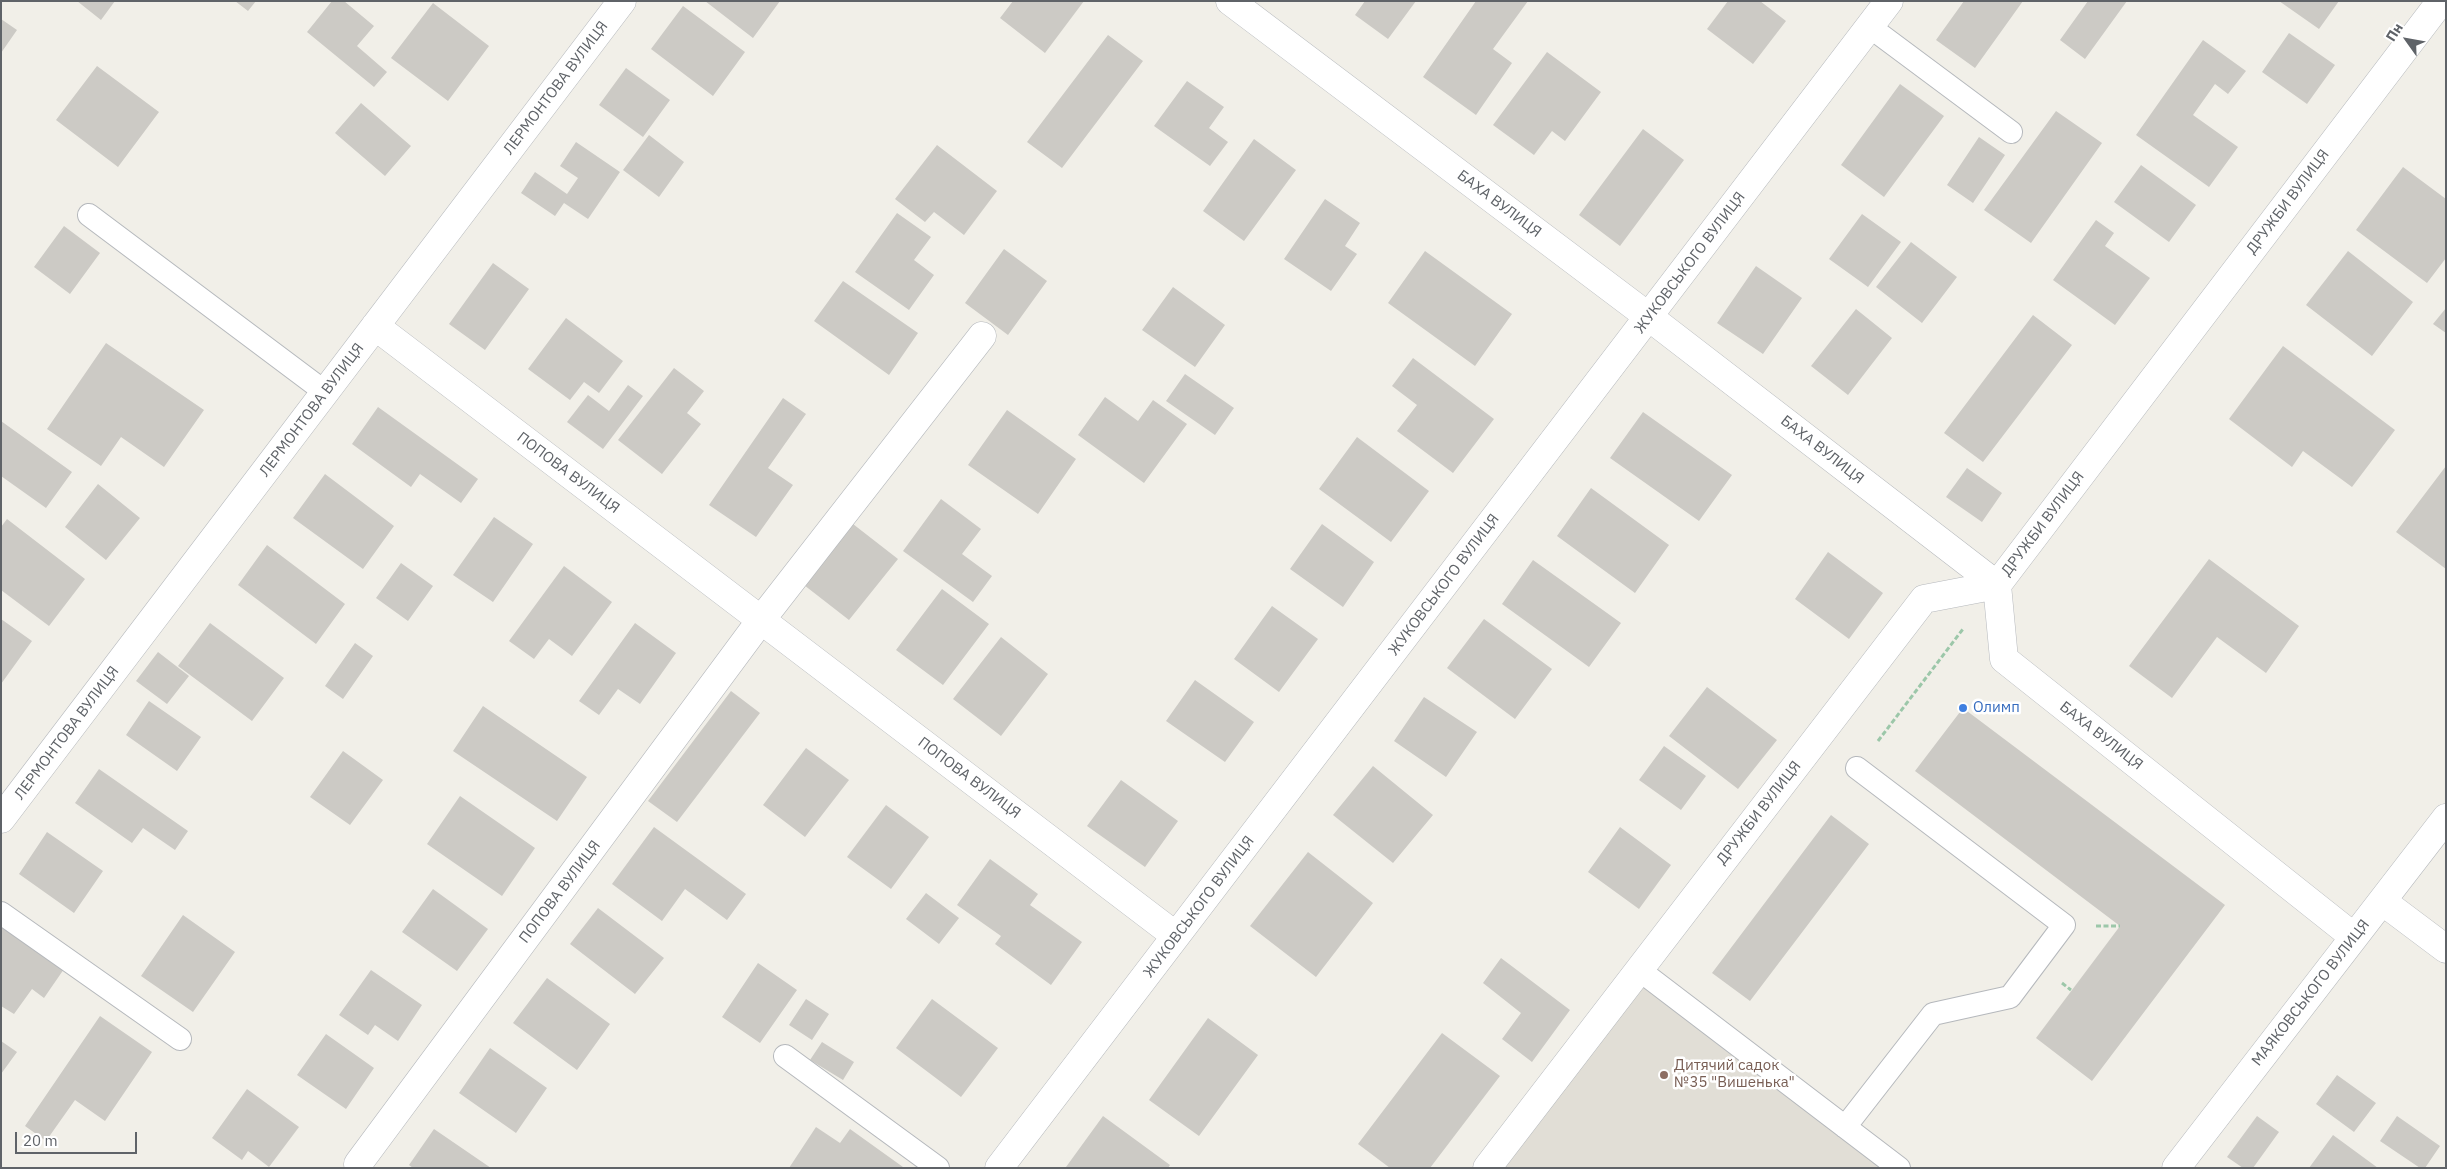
<!DOCTYPE html>
<html>
<head>
<meta charset="utf-8">
<style>
  body { margin:0 }
  #map { position:relative; width:2447px; height:1169px; overflow:hidden; background:#f1efe8; font-family:"IBM Plex Sans",sans-serif }
  canvas { display:block }
  .frame { position:absolute; inset:0; border:2px solid #5f6368; pointer-events:none }
  .north { position:absolute; left:2382px; top:15px; width:50px; height:50px; -webkit-text-stroke:4px #fff; paint-order:stroke; rotate:302deg; font-size:14px; font-weight:700; line-height:20px; text-align:center; color:#5f6368 }
  .north::after { content:''; display:block; margin:auto; width:18px; height:22px; background:#5f6368; clip-path:polygon(50% 0,100% 100%,50% 72%,0 100%) }
  .scale { position:absolute; left:15px; top:1132px; width:122px; height:22px; box-sizing:border-box; border:2px solid #5f6368; border-top:0; padding-left:6px; font-size:15px; line-height:18px; white-space:nowrap; color:#5f6368; -webkit-text-stroke:4px #fff; paint-order:stroke }
</style>
</head>
<body>
<div id="map">
<canvas width="2447" height="1169"></canvas>
<div class="frame"></div>
<div class="north">Пн</div>
<div class="scale">20 m</div>
</div>
<script>
const c = document.querySelector('canvas').getContext('2d');
c.lineJoin = 'round';
function fillPath(path, color) { c.fillStyle = color; c.fill(path, 'evenodd'); }
function stroke(path, color, width, dash) { c.strokeStyle = color; c.lineWidth = width; c.lineCap = dash ? 'butt' : 'round'; c.setLineDash(dash || []); c.stroke(path); }
function label(font, color, halo, rows, align = 'center') {
  c.font = font + ' "IBM Plex Sans",sans-serif'; c.lineWidth = 5; c.setLineDash([]); c.textBaseline = 'middle'; c.strokeStyle = halo; c.fillStyle = color; for (const [text, x, y, turn = 0] of rows) {
    c.save(); c.translate(x, y); c.rotate((+turn || 0) * Math.PI / 180); c.textAlign = isNaN(turn) ? turn : align; if (halo) c.strokeText(text, 0, 0); c.fillText(text, 0, 0); c.restore();
  }
}
const education = new Path2D(`
  M1638 983 1881 1168H1499Z`);
const building = new Path2D(`
  M77 1H115L101 20Z
  M235 1H256L248 11Z
  M332 1H344L374 26 357 46 387 72 374 87 307 32Z
  M705 1H780L753 38Z
  M1013 1H1084L1045 53 1000 18Z
  M1365 1H1416L1388 39 1355 15Z
  M1476 1H1528L1493 49 1512 63 1476 115 1423 77Z
  M1728 1H1760L1786 21 1753 64 1707 29Z
  M1964 1H2023L1975 68 1936 40Z
  M2088 1H2127L2085 59 2060 40Z
  M2279 1H2339L2319 29Z
  M433 3 489 46 448 101 391 58Z
  M683 6 745 52 713 96 651 49Z
  M1 19 17 30 1 53Z
  M2289 33 2335 65 2307 104 2262 72Z
  M1108 35 1143 61 1062 168 1027 142Z
  M2203 40 2246 71 2228 94 2215 84 2193 115 2238 147 2209 187 2136 135Z
  M1547 52 1601 92 1565 141 1552 131 1534 155 1493 125Z
  M97 66 159 112 118 167 56 120Z
  M626 68 670 100 643 137 599 105Z
  M1187 81 1224 107 1209 128 1228 142 1210 166 1154 126Z
  M1900 84 1944 116 1884 197 1841 165Z
  M361 103 411 146 385 176 335 133Z
  M2056 111 2102 143 2031 243 1984 210Z
  M1643 129 1684 160 1620 246 1579 215Z
  M649 135 684 162 659 197 623 170Z
  M1979 137 2005 155 1973 203 1947 185Z
  M1254 139 1296 170 1244 241 1203 211Z
  M576 142 620 172 588 219 564 203 555 216 521 193 535 172 567 194 578 178 560 166Z
  M937 145 997 191 964 235 934 212 925 222 895 199Z
  M2141 165 2196 205 2169 242 2114 202Z
  M2403 167 2446 199V258L2427 283 2356 230Z
  M1325 199 1360 223 1345 246 1357 254 1331 291 1284 259Z
  M897 213 931 237 914 260 934 275 909 310 855 272Z
  M1862 214 1901 242 1868 287 1829 259Z
  M2096 220 2114 233 2105 246 2150 278 2115 325 2053 280Z
  M64 226 100 253 70 294 34 267Z
  M1911 242 1957 277 1922 323 1876 287Z
  M1004 249 1047 281 1008 335 965 303Z
  M1425 251 1512 314 1475 366 1388 303Z
  M2348 251 2413 302 2372 356 2306 305Z
  M493 263 529 289 485 350 449 324Z
  M1756 266 1802 298 1763 354 1717 323Z
  M843 281 918 333 889 375 814 321Z
  M1173 287 1225 325 1195 367 1142 330Z
  M2446 308V333L2433 324Z
  M1856 309 1892 338 1848 395 1811 366Z
  M2033 315 2072 345 1983 462 1944 433Z
  M566 318 623 361 599 393 584 382 570 400 528 369Z
  M106 343 204 410 164 467 121 437 101 466 47 429Z
  M2283 346 2395 430 2352 487 2303 451 2292 467 2229 419Z
  M1413 358 1494 419 1453 473 1397 431 1417 405 1392 386Z
  M674 368 704 391 687 413 701 424 662 474 618 440Z
  M1185 374 1234 408 1215 435 1166 401Z
  M628 385 643 396 603 449 567 422 588 395 609 411Z
  M1105 397 1138 421 1153 400 1187 424 1144 483 1078 435Z
  M783 398 806 414 768 468 793 485 756 537 709 505Z
  M378 407 478 479 461 503 420 474 411 487 352 444Z
  M1007 410 1076 459 1038 514 968 465Z
  M1643 412 1732 475 1699 521 1610 458Z
  M1 421 72 472 46 508 1 476Z
  M1357 437 1429 491 1391 542 1319 489Z
  M2446 466V569L2396 532Z
  M1967 468 2002 493 1982 522 1946 497Z
  M325 474 394 526 363 569 293 518Z
  M98 484 140 518 106 560 65 527Z
  M1591 488 1669 545 1635 593 1557 536Z
  M941 499 981 529 962 554 992 576 973 602 903 551Z
  M494 517 533 544 493 602 453 575Z
  M7 519 85 579 49 626 1 590V527Z
  M853 524 898 559 849 620 804 585Z
  M1322 524 1374 562 1343 607 1290 569Z
  M267 545 345 604 316 644 238 585Z
  M1828 552 1883 593 1849 639 1795 599Z
  M2209 559 2299 626 2266 673 2217 637 2172 698 2129 666Z
  M1533 560 1621 623 1589 667 1502 604Z
  M401 563 433 586 408 621 376 598Z
  M564 566 612 602 572 656 549 639 534 659 509 641Z
  M942 589 989 624 943 685 896 650Z
  M1272 606 1318 639 1279 692 1234 659Z
  M1 619 32 641 1 684Z
  M1484 619 1552 669 1515 719 1447 668Z
  M210 623 284 678 252 721 178 666Z
  M635 623 676 653 640 704 618 689 599 715 579 701Z
  M1001 637 1048 674 1001 736 953 699Z
  M355 643 373 656 343 699 325 686Z
  M158 652 189 676 167 704 136 681Z
  M1195 680 1254 722 1225 762 1166 721Z
  M1707 687 1777 740 1738 789 1669 736Z
  M731 691 760 713 677 822 648 801Z
  M1424 697 1477 732 1446 777 1394 741Z
  M149 701 201 737 177 771 126 735Z
  M483 706 587 777 557 821 453 751Z
  M1963 708 2225 905 2092 1081 2036 1038 2120 926 1915 771Z
  M1664 746 1706 776 1681 810 1639 780Z
  M806 748 849 780 805 837 763 805Z
  M343 751 383 780 350 825 310 797Z
  M1373 766 1433 815 1393 863 1333 815Z
  M99 769 188 831 175 850 143 828 132 843 75 803Z
  M1121 780 1178 821 1145 867 1087 826Z
  M460 796 535 848 502 896 427 844Z
  M886 805 929 837 891 889 847 857Z
  M1831 815 1869 844 1750 1001 1712 973Z
  M654 827 746 894 727 920 685 889 662 921 612 884Z
  M1620 827 1671 865 1639 909 1588 872Z
  M47 832 103 871 74 913 19 874Z
  M1308 852 1373 903 1316 977 1250 926Z
  M990 859 1038 894 1030 905 1082 942 1051 985 995 944 1001 936 957 905Z
  M433 889 488 929 457 971 402 932Z
  M926 893 959 918 939 944 906 919Z
  M598 908 664 958 635 994 570 944Z
  M183 915 235 952 193 1012 141 976Z
  M1 926 64 969 44 998 32 989 14 1014 1 1006Z
  M1501 958 1570 1010 1532 1062 1502 1039 1521 1013 1483 983Z
  M758 963 797 990 760 1043 722 1017Z
  M371 970 422 1005 398 1041 375 1025 368 1035 339 1015Z
  M547 978 610 1024 577 1070 513 1023Z
  M806 999 829 1014 812 1040 789 1025Z
  M932 999 998 1048 961 1097 896 1048Z
  M100 1016 152 1052 105 1121 75 1100 46 1141 25 1126Z
  M1208 1018 1258 1055 1199 1136 1149 1100Z
  M1442 1033 1500 1076 1430 1168H1390L1358 1144Z
  M326 1034 374 1068 346 1109 297 1075Z
  M1 1041 17 1052 1 1074Z
  M822 1042 854 1062 843 1080 810 1060Z
  M490 1048 547 1088 516 1133 459 1093Z
  M2337 1075 2376 1103 2354 1132 2316 1104Z
  M247 1089 299 1127 269 1167 248 1151 242 1160 212 1138Z
  M1103 1116 1170 1165 1168 1168 1066 1167Z
  M2257 1116 2279 1132 2253 1168H2243L2227 1157Z
  M2397 1116 2440 1146 2425 1168H2420L2380 1141Z
  M816 1127 840 1143 850 1129 903 1167 789 1168Z
  M434 1129 491 1168H413L409 1165Z
  M2333 1135 2378 1168H2309Z`);
const path = new Path2D(`
  M1878 741 1963 629
  M2096 926H2120
  M2062 983 2071 990`);
const service = new Path2D(`
  M1870 27 2011 132
  M89 215 325 392
  M1 913 180 1039
  M1638 969 1899 1168
  M785 1056 938 1168
  M1845 1127 1933 1014 2010 997 2064 925 1857 768`);
const minor = new Path2D(`
  M1230 1 1649 317 1997 585 2004 659 2354 937
  M375 326 1176 936
  M1 819 622 1
  M2382 901 2446 949
  M358 1164 761 620 982 336
  M999 1168 1889 1
  M1487 1168 1924 599 1997 585 2441 1
  M2176 1168 2446 818`);
const markers = [
  [1963,708,5,"#3f7fe0"],
  [1664,1075,5,"#8d6e63"]
];
const streetNames = [
  ["ЛЕРМОНТОВА ВУЛИЦЯ",556,88,-53],
  ["ДРУЖБИ ВУЛИЦЯ",2288,202,-53],
  ["БАХА ВУЛИЦЯ",1499,204,37],
  ["ЖУКОВСЬКОГО ВУЛИЦЯ",1690,263,-53],
  ["ЛЕРМОНТОВА ВУЛИЦЯ",312,410,-53],
  ["БАХА ВУЛИЦЯ",1822,450,38],
  ["ПОПОВА ВУЛИЦЯ",568,473,37],
  ["ДРУЖБИ ВУЛИЦЯ",2043,524,-53],
  ["ЖУКОВСЬКОГО ВУЛИЦЯ",1444,585,-53],
  ["ЛЕРМОНТОВА ВУЛИЦЯ",67,733,-53],
  ["БАХА ВУЛИЦЯ",2101,736,38],
  ["ПОПОВА ВУЛИЦЯ",969,778,37],
  ["ДРУЖБИ ВУЛИЦЯ",1759,813,-52],
  ["ПОПОВА ВУЛИЦЯ",560,892,-53],
  ["ЖУКОВСЬКОГО ВУЛИЦЯ",1199,907,-53],
  ["МАЯКОВСЬКОГО ВУЛИЦЯ",2311,993,-52]
];
const shopNames = [
  ["Олимп",1973,708]
];
const educationNames = [
  ["Дитячий садок",1674,1066],
  ["№35 \"Вишенька\"",1674,1083]
];
fillPath(education, '#e1ded6');
fillPath(building, '#cccac5');
stroke(service, '#b5b8bc', 24);
stroke(minor, '#b5b8bc', 29);
stroke(path, '#9cc7a9', 3, [5, 2.5]);
stroke(service, '#fff', 22);
stroke(minor, '#fff', 28);
for (const [x, y, r, color] of markers) { const dot = new Path2D(); dot.arc(x, y, r, 0, 2 * Math.PI); c.fillStyle = color; c.fill(dot); stroke(dot, '#fff', 2); }
label('15px', '#5f6368', '#fff', streetNames);
label('15px', '#366cbe', '#fff', shopNames, 'left');
label('15px', '#785e54', '#fff', educationNames, 'left');
</script>
</body>
</html>
